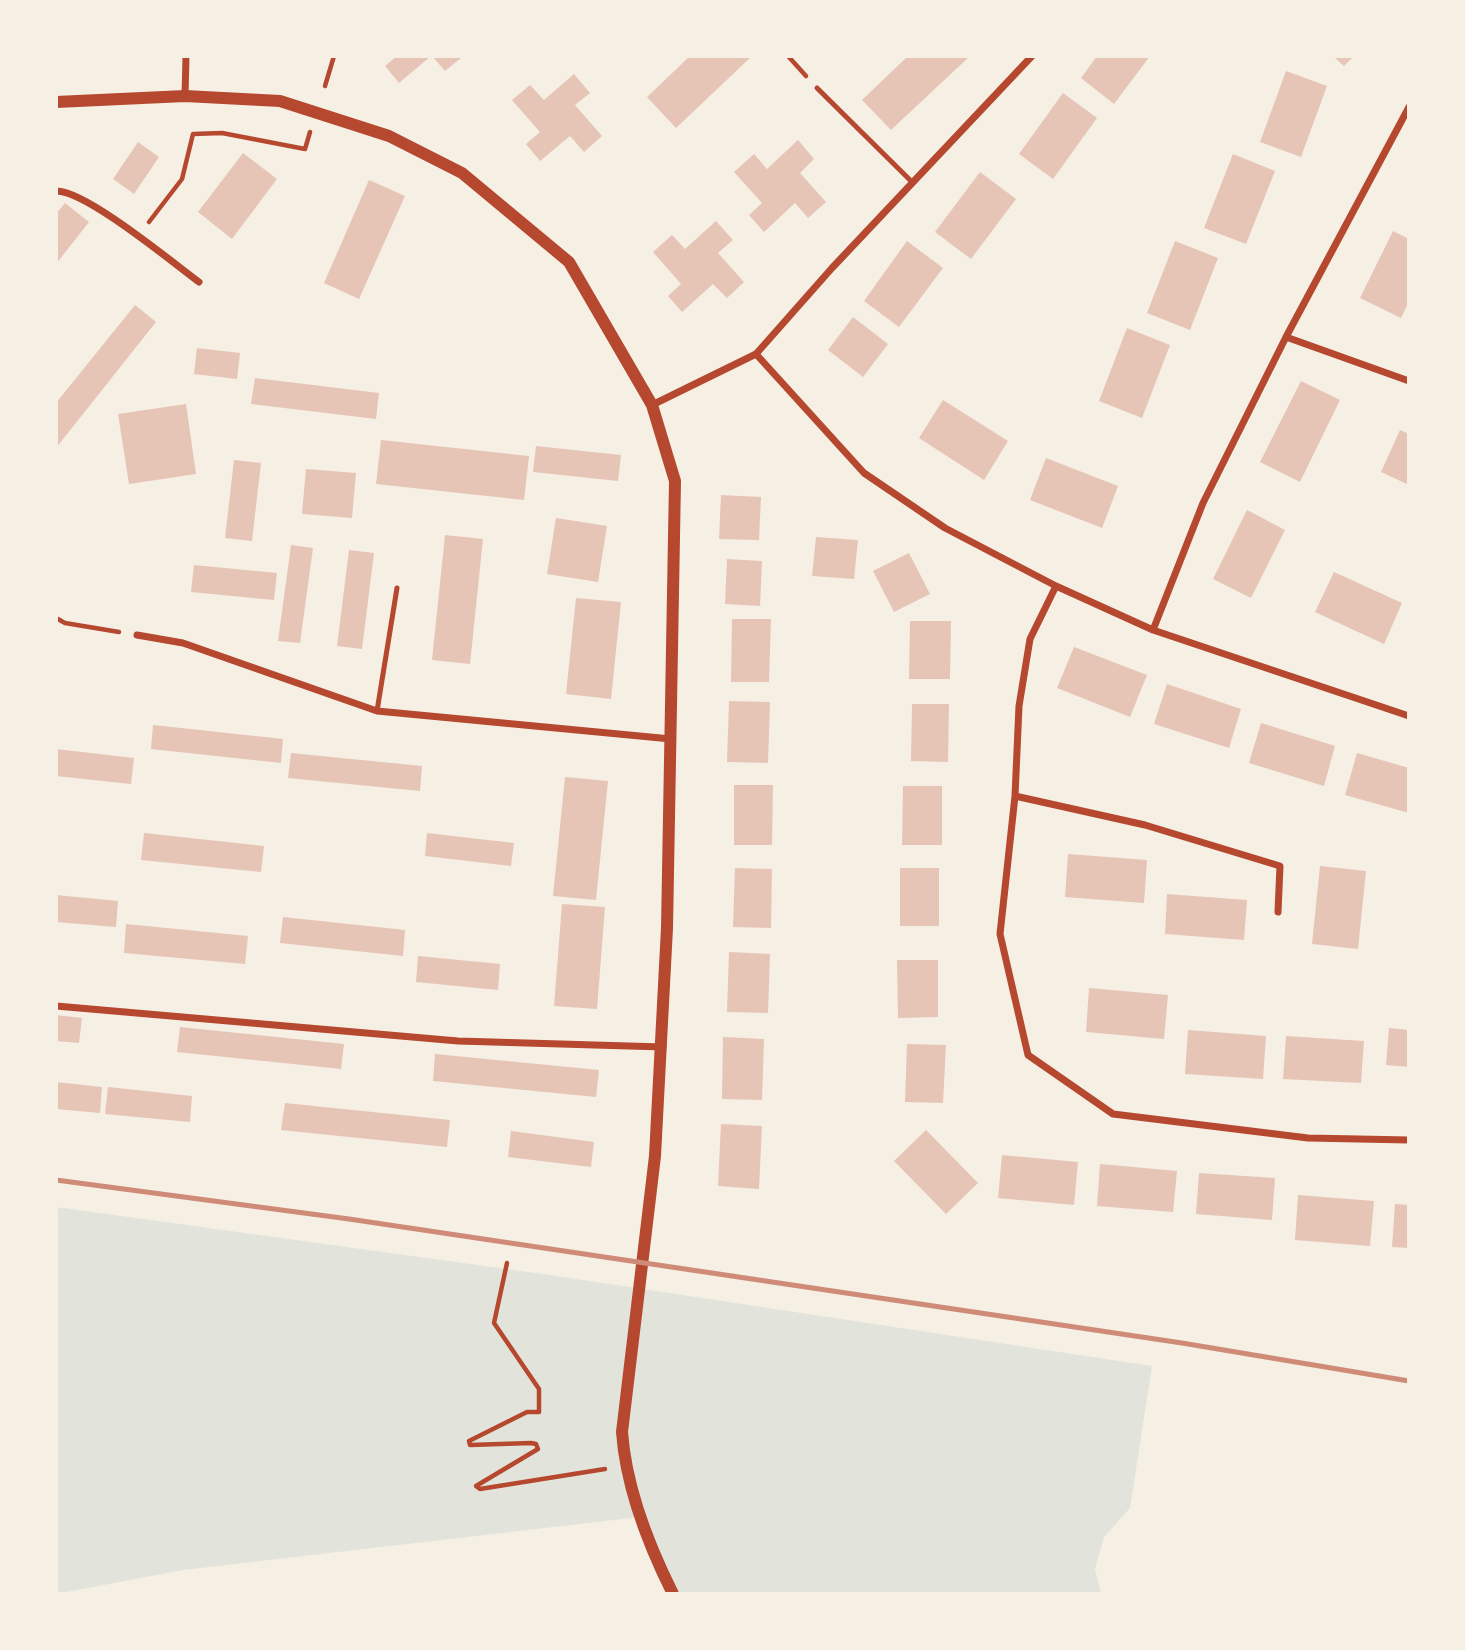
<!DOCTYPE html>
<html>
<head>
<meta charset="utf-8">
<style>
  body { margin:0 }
  #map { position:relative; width:1465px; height:1650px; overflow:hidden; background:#f6efe4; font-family:Cabin,sans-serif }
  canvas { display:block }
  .frame { position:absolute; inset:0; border:58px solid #f6efe4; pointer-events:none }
</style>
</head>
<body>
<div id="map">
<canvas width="1465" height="1650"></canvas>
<div class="frame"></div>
</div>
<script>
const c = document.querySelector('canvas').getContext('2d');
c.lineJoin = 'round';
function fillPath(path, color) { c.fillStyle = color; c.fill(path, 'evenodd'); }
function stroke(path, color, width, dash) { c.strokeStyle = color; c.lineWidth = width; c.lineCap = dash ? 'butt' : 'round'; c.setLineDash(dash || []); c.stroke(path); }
const green = new Path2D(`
  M56 1207 550 1275 1152 1366 1130 1508 1104 1537 1095 1569 1101 1594H673L640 1517 183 1570 56 1594Z`);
const building = new Path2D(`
  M397 56H431L399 83 385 66Z
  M432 56H459L461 58 445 71Z
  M690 56H752L676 128 647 97Z
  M908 56H970L891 130 862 100Z
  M1097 56H1150L1114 104 1081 78Z
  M1333 56H1354L1344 66Z
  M1286 71 1327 86 1301 157 1260 142Z
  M574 74 590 93 575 105 602 136 584 152 570 136 540 161 526 144 540 132 512 100 530 85 544 100Z
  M1063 93 1097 118 1053 179 1019 154Z
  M798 140 814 159 800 173 826 202 808 218 795 203 764 232 749 215 762 203 734 172 754 154 767 169Z
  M138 142 159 157 134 194 113 179Z
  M243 153 277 179 232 239 198 212Z
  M1233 154 1275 171 1246 244 1204 228Z
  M980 172 1016 199 971 259 935 232Z
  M369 180 405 196 359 299 324 283Z
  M65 203 89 222 56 264V214Z
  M716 221 733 240 718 253 744 282 727 298 713 284 682 312 668 296 681 284 653 252 672 235 685 249Z
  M1393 231 1409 239V301L1401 318 1360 298Z
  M907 241 943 268 899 327 864 301Z
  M1175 241 1218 258 1190 330 1147 313Z
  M135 305 156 322 56 448V403Z
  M853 317 888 344 863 377 828 350Z
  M1127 328 1170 345 1142 418 1099 401Z
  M197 348 240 353 237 379 194 374Z
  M255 378 379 393 376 419 251 404Z
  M1301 381 1340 400 1300 482 1260 462Z
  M943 400 1008 441 984 480 919 438Z
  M186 404 196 474 129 484 118 414Z
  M1400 430 1409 434V485L1381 472Z
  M381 440 529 456 524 500 376 484Z
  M536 446 621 455 618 481 533 472Z
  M1046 458 1118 486 1102 528 1030 500Z
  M234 460 261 463 252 541 225 538Z
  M306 469 356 473 352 518 302 514Z
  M721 495 761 497 759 540 719 539Z
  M1247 510 1285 530 1251 598 1213 579Z
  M556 518 607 526 598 582 547 574Z
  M445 535 483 539 470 664 432 660Z
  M816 537 858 540 854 579 812 576Z
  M291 545 313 548 300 643 278 641Z
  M349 550 374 553 362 649 337 646Z
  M909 553 930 594 894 612 873 571Z
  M727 559 762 561 760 606 725 604Z
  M194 565 277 573 274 600 191 592Z
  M1334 572 1402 603 1384 644 1315 612Z
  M576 598 621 602 611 699 566 694Z
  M732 619H771L769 682H731Z
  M910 621H951L950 679H909Z
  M1074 647 1147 675 1130 717 1057 688Z
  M1167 684 1241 709 1229 748 1154 724Z
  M729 701 770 702 768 763 727 762Z
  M912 704H949L948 762 911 761Z
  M1261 723 1335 746 1324 786 1249 763Z
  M153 725 283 739 281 763 151 749Z
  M56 749 134 758 131 784 56 776Z
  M291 753 422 766 420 791 288 778Z
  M1357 753 1409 768V813L1345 795Z
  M565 777 608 781 596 900 553 896Z
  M734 785H773L772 845H734Z
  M903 786H942V845H902Z
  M144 833 264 846 261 872 141 860Z
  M427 833 514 843 511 866 425 856Z
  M1068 854 1147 860 1144 903 1065 897Z
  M1320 866 1366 871 1358 949 1312 944Z
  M735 868 772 869 771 928 733 927Z
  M900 868H939V926H900Z
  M1167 894 1247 900 1244 940 1165 934Z
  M56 895 118 901 116 927 56 922Z
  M562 904 605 907 597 1009 554 1006Z
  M283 917 405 930 403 956 280 943Z
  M126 924 248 936 245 964 124 953Z
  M729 952 770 954 768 1013 727 1012Z
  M418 956 500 964 498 990 416 982Z
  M897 960H938V1017L898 1018Z
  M1089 988 1168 995 1164 1039 1086 1032Z
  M56 1015 82 1018 79 1043 56 1041Z
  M180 1027 344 1044 341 1069 177 1052Z
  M1389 1028 1409 1030V1067L1386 1065Z
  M1188 1030 1266 1036 1263 1079 1185 1074Z
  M1286 1036 1364 1041 1361 1083 1283 1079Z
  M723 1037 764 1039 762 1100 722 1099Z
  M907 1044 946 1045 943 1103 905 1102Z
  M435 1054 599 1070 596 1097 433 1081Z
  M56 1082 102 1087 100 1113 56 1109Z
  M108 1087 192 1096 190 1122 105 1114Z
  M285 1103 450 1120 447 1147 281 1130Z
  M721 1124 762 1126 759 1189 718 1186Z
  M926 1130 978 1183 946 1214 894 1161Z
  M511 1131 594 1142 591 1167 508 1157Z
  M1002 1155 1078 1162 1074 1205 998 1198Z
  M1100 1164 1177 1171 1173 1212 1097 1206Z
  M1199 1173 1275 1178 1272 1220 1196 1214Z
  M1298 1195 1374 1201 1370 1246 1295 1240Z
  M1395 1204 1409 1205V1248L1392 1247Z`);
const path = new Path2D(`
  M788 56 806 76
  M325 86 334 56
  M149 222 182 179 193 134 222 133 305 149 310 132
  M56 618 65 623 119 632
  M507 1263 494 1323 539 1389V1412H527L469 1441 470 1445 531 1443 536 1444 538 1449 476 1486 480 1489 605 1469`);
const service = new Path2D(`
  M817 88 912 182
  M377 711 397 588`);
const minor = new Path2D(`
  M185 96 186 56
  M56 191C85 190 172 262 199 282
  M1286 337 1409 381
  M756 354 864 473 945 528 1056 586 1153 630 1409 716
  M652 405 756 354 832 268 1032 56
  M1056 586 1030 639 1019 706 1015 796 1000 934 1028 1055 1113 1114 1308 1138 1409 1140
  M1153 630 1203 503 1286 337 1409 107
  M137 635 183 643 377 711 671 739
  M1015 796 1145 825 1280 866 1278 912
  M56 1006 458 1041 663 1047`);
const tertiary = new Path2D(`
  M56 102 185 96 280 101 389 136 462 173 569 262 652 405 675 481 667 928 655 1156 622 1432C626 1488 648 1544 673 1594`);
const rail = new Path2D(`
  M56 1180 349 1219 1182 1343 1409 1381`);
fillPath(green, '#e2e4dc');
fillPath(building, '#e6c5b7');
stroke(path, '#b5482f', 4.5);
stroke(service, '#b5482f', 5);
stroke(minor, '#b5482f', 7);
stroke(tertiary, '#b5482f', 12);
stroke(rail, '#cf8b77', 5);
</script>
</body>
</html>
